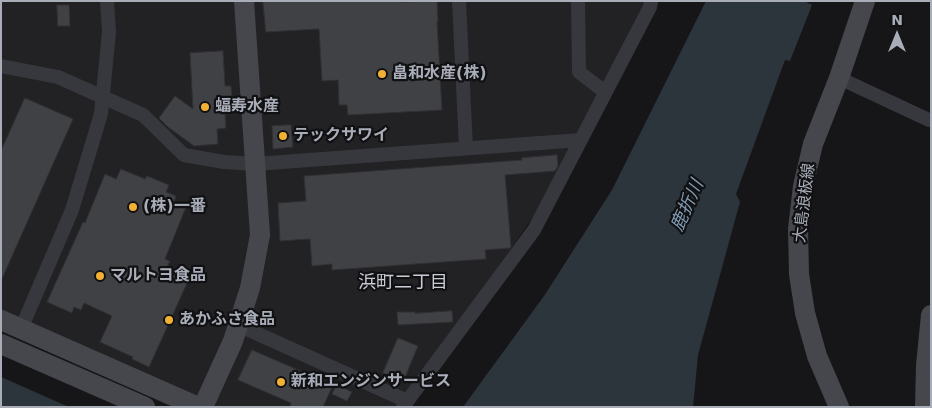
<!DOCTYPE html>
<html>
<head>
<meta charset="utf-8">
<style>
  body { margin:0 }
  #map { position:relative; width:932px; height:408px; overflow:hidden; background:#161618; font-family:"DejaVu Sans",sans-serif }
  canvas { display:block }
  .frame { position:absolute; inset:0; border:2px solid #a8adb8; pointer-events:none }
  .north { position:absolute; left:872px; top:10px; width:50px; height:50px; -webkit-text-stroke:4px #111113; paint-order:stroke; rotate:0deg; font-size:14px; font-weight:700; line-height:20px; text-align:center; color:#a8adb8 }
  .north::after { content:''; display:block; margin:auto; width:18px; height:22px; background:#a8adb8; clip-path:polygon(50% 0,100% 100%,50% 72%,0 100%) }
</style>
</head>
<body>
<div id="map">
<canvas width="932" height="408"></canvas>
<div class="frame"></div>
<div class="north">N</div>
</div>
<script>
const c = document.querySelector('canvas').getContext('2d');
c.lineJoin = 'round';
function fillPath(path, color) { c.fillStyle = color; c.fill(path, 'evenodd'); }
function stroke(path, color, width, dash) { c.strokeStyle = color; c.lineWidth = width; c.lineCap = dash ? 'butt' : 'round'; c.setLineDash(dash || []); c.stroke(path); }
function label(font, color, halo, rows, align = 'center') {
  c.font = font + ' "DejaVu Sans","Noto Sans JP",sans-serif'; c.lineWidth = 4.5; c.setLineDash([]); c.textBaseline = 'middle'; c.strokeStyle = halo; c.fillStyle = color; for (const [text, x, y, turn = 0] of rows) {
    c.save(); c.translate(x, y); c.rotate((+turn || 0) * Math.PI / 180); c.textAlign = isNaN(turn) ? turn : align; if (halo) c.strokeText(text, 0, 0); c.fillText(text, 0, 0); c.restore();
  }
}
const built = new Path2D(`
  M1 1H658L563 173 403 407H199L1 319Z`);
const water = new Path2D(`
  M706 1H804L812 5 790 61 785 60 736 194 740 202 698 355 693 407H463L544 296 612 190Z
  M1 377 69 407H1Z`);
const building = new Path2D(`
  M263 1H401V2L437 1 438 22H437L442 110 348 115 347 105H339L338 80 322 81 319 29 266 32Z
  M57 5H69L70 26H58Z
  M223 51 225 86H231L233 114H225L226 128 217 129 218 144 194 146 168 127 159 118 175 96 193 109 190 53Z
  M25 98 73 119 1 281V151Z
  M291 125 293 147 273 149 272 126Z
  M557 155 558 166 555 171 505 175 511 247 510 248 485 250 486 259 332 270V264L312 266 310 239 280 241 278 203 306 201 304 176 522 160V158Z
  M121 169 145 179 147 176 169 185 166 192 176 196 174 202 186 207 165 259 170 261 165 271 188 281 149 367 132 359 133 357 100 342 112 316 84 303 81 310 74 307 72 313 47 302 83 222 85 223 105 174 116 179Z
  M452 311 453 322 398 325 397 312H415V313Z
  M398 338 418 346 403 382 383 373Z
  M252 350 333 385 323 407H290L291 403 238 380Z
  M337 385 352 392 347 401 332 394Z`);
const street = new Path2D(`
  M459 1 466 148
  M578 1 579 72 605 92
  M1 66 58 77 143 115 184 155 224 162 255 164 581 140
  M839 78 929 120
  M238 325 407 401
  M21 329 72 210 101 114 109 32 107 1
  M403 407 534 230 650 7 651 1`);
const secondary = new Path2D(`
  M1 320 198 407
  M1 344 145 407
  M203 407 233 341 250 288 260 235 244 1
  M839 407 817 356 805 313 799 274 798 229 803 186 813 144 839 78 865 1
  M925 407 926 365 931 315`);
const markers = [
  [382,74,5,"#f2b134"],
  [205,107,5,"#f2b134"],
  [283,136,5,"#f2b134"],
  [133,207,5,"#f2b134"],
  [100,276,5,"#f2b134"],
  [169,320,5,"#f2b134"],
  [281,382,5,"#f2b134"]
];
const poiNames = [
  ["畠和水産(株)",392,74],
  ["蝠寿水産",215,107],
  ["テックサワイ",293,136],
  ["(株)一番",143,207],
  ["マルトヨ食品",110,276],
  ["あかふさ食品",179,320],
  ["新和エンジンサービス",291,382]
];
const streetNames = [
  ["大島浪板線",805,203,-83]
];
const waterNames = [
  ["鹿折川",688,206,-66]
];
const neighbourhoodNames = [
  ["浜町二丁目",403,283]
];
fillPath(built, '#222225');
fillPath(water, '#2c353c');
fillPath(building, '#404145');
stroke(building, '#303034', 1);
stroke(street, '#37383d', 14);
stroke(secondary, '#45474d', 20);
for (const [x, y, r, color] of markers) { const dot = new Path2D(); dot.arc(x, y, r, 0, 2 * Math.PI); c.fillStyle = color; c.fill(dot); stroke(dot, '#111113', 2); }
label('bold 16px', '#a8adb8', '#111113', poiNames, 'left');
label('16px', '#a8adb8', '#111113', streetNames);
label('italic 18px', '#7f9bb3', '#111113', waterNames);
label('18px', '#c9ccd4', '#111113', neighbourhoodNames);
</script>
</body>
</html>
